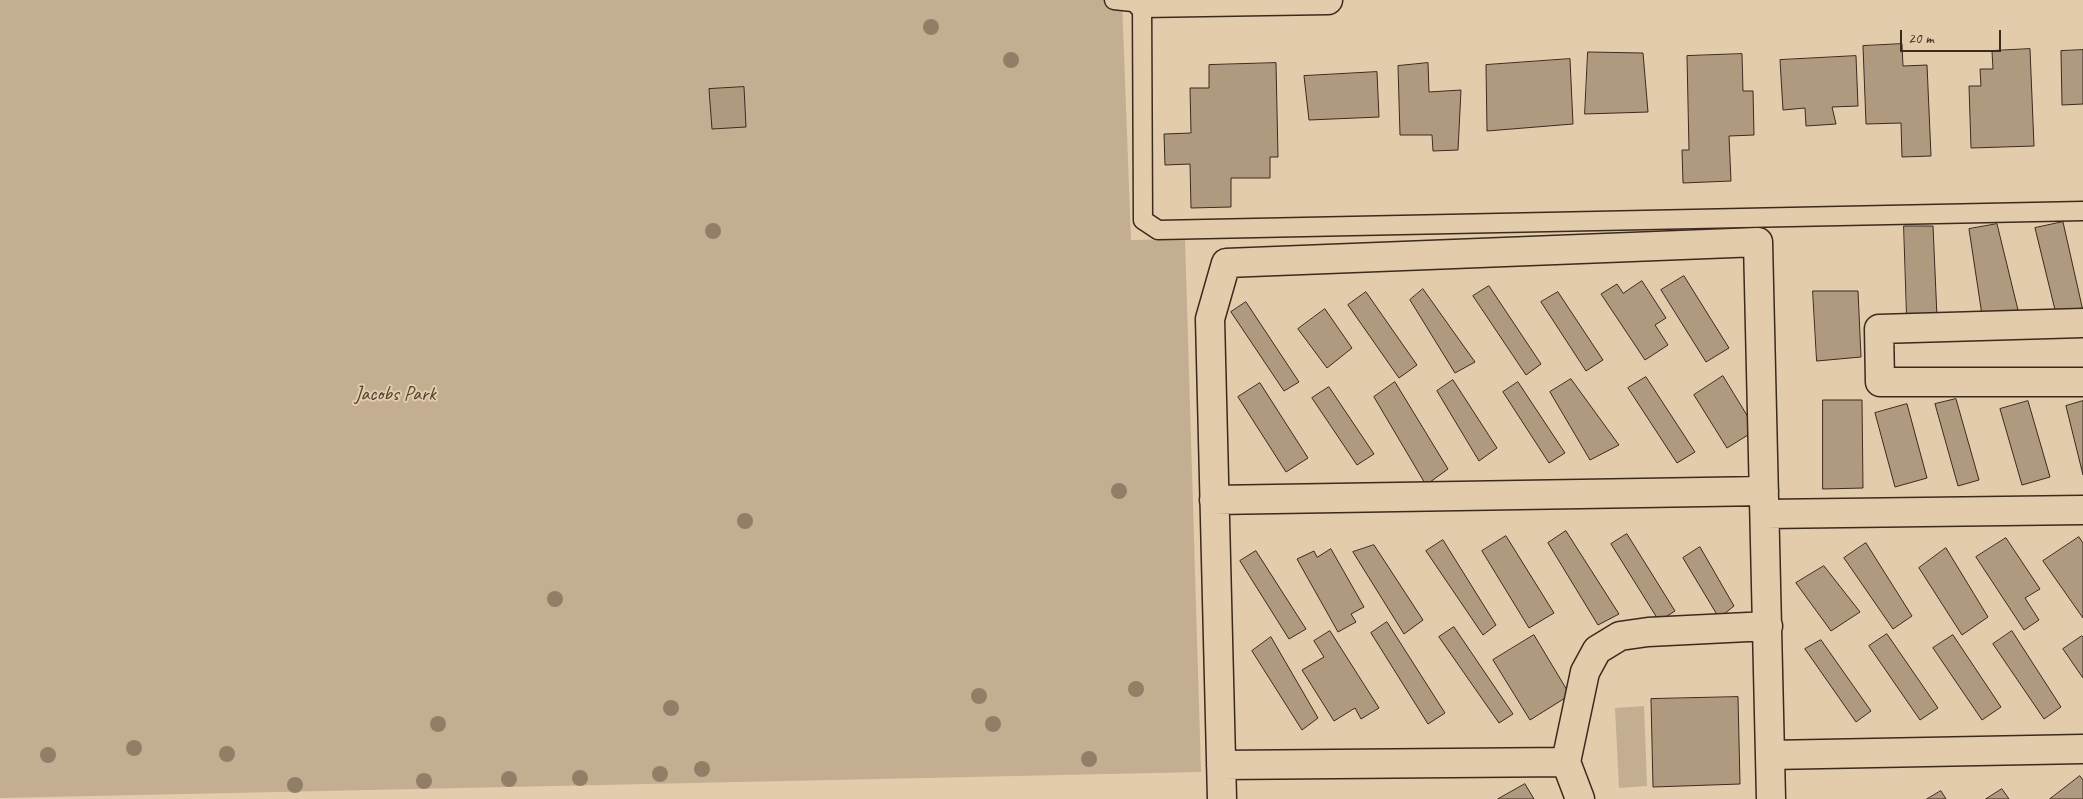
<!DOCTYPE html>
<html>
<head>
<meta charset="utf-8">
<style>
  body { margin:0 }
  #map { position:relative; width:2083px; height:799px; overflow:hidden; background:#e2ccac; font-family:Caveat,sans-serif }
  canvas { display:block }
  .scale { position:absolute; left:1900px; top:30px; width:101px; height:22px; box-sizing:border-box; border:2px solid #3b2a1e; border-top:0; padding-left:6px; font-size:15px; line-height:18px; white-space:nowrap; color:#3b2a1e; -webkit-text-stroke:4px #e2ccac; paint-order:stroke }
</style>
</head>
<body>
<div id="map">
<canvas width="2083" height="799"></canvas>
<div class="scale">20 m</div>
</div>
<script>
const c = document.querySelector('canvas').getContext('2d');
c.lineJoin = 'round';
function fillPath(path, color) { c.fillStyle = color; c.fill(path, 'evenodd'); }
function stroke(path, color, width, dash) { c.strokeStyle = color; c.lineWidth = width; c.lineCap = dash ? 'butt' : 'round'; c.setLineDash(dash || []); c.stroke(path); }
function label(font, color, halo, rows, align = 'center') {
  c.font = font + ' Caveat,sans-serif'; c.lineWidth = 4; c.setLineDash([]); c.textBaseline = 'middle'; c.strokeStyle = halo; c.fillStyle = color; for (const [text, x, y, turn = 0] of rows) {
    c.save(); c.translate(x, y); c.rotate((+turn || 0) * Math.PI / 180); c.textAlign = isNaN(turn) ? turn : align; if (halo) c.strokeText(text, 0, 0); c.fillText(text, 0, 0); c.restore();
  }
}
const green = new Path2D(`
  M0 0H1122L1131 240 1185 239 1201 772 0 798Z
  M1644 706 1647 786 1619 788 1615 708Z`);
const building = new Path2D(`
  M1902 44 1903 66 1927 65 1931 156 1902 157 1901 123 1866 124 1863 46Z
  M2030 49 2034 146 1971 148 1969 86H1981L1980 69H1993L1992 51Z
  M2083 50V104L2062 105 2061 51Z
  M1588 52 1643 53 1648 112 1585 114Z
  M1742 54 1743 91H1753L1754 135 1729 136 1731 181 1683 183 1682 150H1689L1687 56Z
  M1856 56 1858 106 1832 107 1836 124 1806 126 1805 108 1783 110 1780 60Z
  M1570 59 1573 124 1487 131 1486 65Z
  M1276 63 1278 157H1270V178H1231V207L1191 208 1190 164 1165 165 1164 134 1191 133 1190 88H1209V65Z
  M1428 63 1429 92 1461 90 1458 150 1433 151 1432 135H1400L1398 66Z
  M1377 72 1379 117 1309 120 1304 76Z
  M744 87 746 127 712 129 709 89Z
  M2063 222 2083 311 2057 318 2035 228Z
  M1997 224 2018 310 1982 315 1969 229Z
  M1904 226H1933L1937 317 1907 318Z
  M1684 276 1729 348 1706 362 1661 290Z
  M1642 281 1666 318 1655 325 1668 345 1645 360 1601 294 1617 284 1623 293Z
  M1489 286 1541 364 1526 375 1473 296Z
  M1423 289 1475 362 1455 373 1410 300Z
  M1813 291H1858L1861 357 1817 361Z
  M1366 292 1417 365 1399 378 1348 305Z
  M1558 292 1603 360 1586 371 1541 302Z
  M1246 302 1299 382 1284 391 1231 312Z
  M1325 309 1352 348 1327 368 1298 329Z
  M1723 376 1756 430 1727 448 1694 395Z
  M1646 377 1695 452 1677 463 1628 388Z
  M1571 379 1619 445 1590 460 1550 392Z
  M1453 380 1497 448 1479 461 1437 391Z
  M1395 382 1448 469 1426 485 1374 397Z
  M1518 382 1565 453 1549 463 1503 392Z
  M1260 383 1308 458 1286 472 1238 397Z
  M1329 387 1374 454 1357 465 1312 398Z
  M1956 399 1979 480 1958 486 1935 404Z
  M1823 400H1862L1863 488 1823 489Z
  M2028 401 2050 477 2022 485 2000 409Z
  M2083 401V475L2066 406Z
  M1907 404 1927 478 1895 487 1875 413Z
  M1566 531 1619 614 1598 625 1548 543Z
  M1627 534 1675 611 1659 621 1611 544Z
  M1506 536 1554 613 1529 628 1482 551Z
  M2079 537 2083 543V618L2043 561Z
  M2006 538 2040 589 2025 598 2039 620 2024 630 1976 557Z
  M1443 540 1496 625 1483 635 1426 551Z
  M1866 543 1912 616 1893 629 1844 558Z
  M1374 545 1423 620 1404 634 1353 552Z
  M1700 547 1734 606 1719 618 1683 558Z
  M1946 548 1988 617 1962 635 1919 568Z
  M1331 549 1364 607 1351 614 1356 622 1338 632 1297 559 1314 551 1317 557Z
  M1256 551 1306 629 1289 639 1240 561Z
  M1824 566 1860 612 1831 631 1796 583Z
  M1387 622 1445 713 1428 724 1371 633Z
  M1454 627 1513 714 1499 723 1439 637Z
  M1330 631 1379 708 1361 719 1355 708 1334 721 1302 670 1324 657 1314 641Z
  M2012 631 2061 707 2044 719 1993 644Z
  M1887 634 1938 708 1920 720 1869 646Z
  M1534 635 1570 695 1530 720 1493 660Z
  M1953 635 2001 707 1982 720 1933 648Z
  M2082 636 2083 637V678L2063 649Z
  M1271 637 1318 718 1302 730 1252 651Z
  M1821 640 1871 711 1856 722 1805 649Z
  M1738 697 1740 784 1653 787 1651 699Z
  M2080 776 2083 780V799H2050Z
  M1525 784 1534 799H1498Z
  M2002 789 2009 799H1986Z
  M1941 791 1946 799H1927Z`);
const lane = new Path2D(`
  M1114 0 1142 3
  M1142 0 1143 220 1158 230 2083 211`);
const street = new Path2D(`
  M1142 3 1328 0
  M2083 323 1879 329 1880 382H2083
  M1214 500 1764 491
  M1765 514 2083 510
  M1770 755 2083 749
  M1221 765 1566 762
  M1222 799 1210 319 1226 263 1758 242 1771 799
  M1580 799 1566 762 1585 672 1597 650 1620 636 1648 632 1768 626`);
const trees = [
  [931,27],
  [1011,60],
  [713,231],
  [1119,491],
  [745,521],
  [555,599],
  [1136,689],
  [979,696],
  [671,708],
  [438,724],
  [993,724],
  [134,748],
  [227,754],
  [48,755],
  [1089,759],
  [702,769],
  [660,774],
  [580,778],
  [509,779],
  [424,781],
  [295,785]
];
const parkNames = [
  ["Jacobs Park",395,395]
];
fillPath(green, '#c4ae92');
fillPath(building, '#af9a80');
stroke(building, '#3b2a1e', 1);
stroke(lane, '#3b2a1e', 21);
stroke(street, '#3b2a1e', 31);
stroke(lane, '#e2ccac', 18);
stroke(street, '#e2ccac', 28);
c.fillStyle = '#927e67';
for (const [x, y] of trees) { c.beginPath(); c.arc(x, y, 8, 0, 2 * Math.PI); c.fill(); }
label('20px', '#503e2f', '#e2ccac', parkNames);
</script>
</body>
</html>
